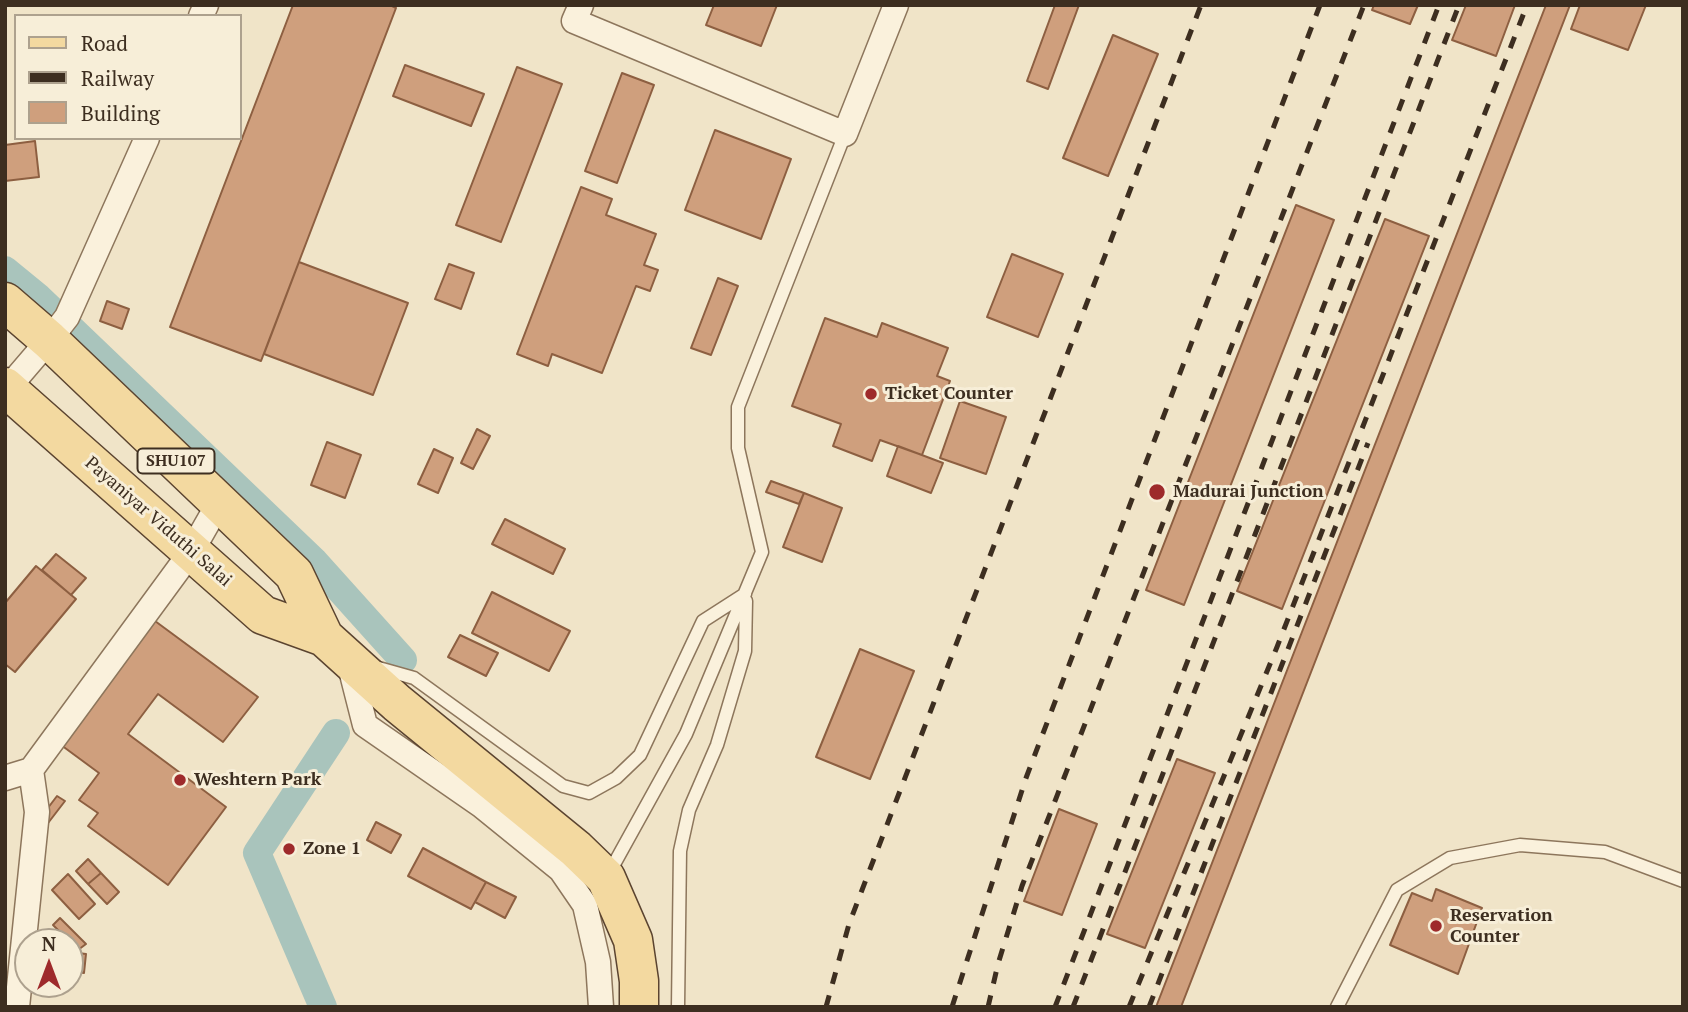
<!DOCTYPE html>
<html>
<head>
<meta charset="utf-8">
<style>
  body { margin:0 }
  #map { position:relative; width:1688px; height:1012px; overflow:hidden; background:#f0e4c8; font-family:"PT Serif",serif }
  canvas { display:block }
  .frame { position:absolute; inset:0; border:7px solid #3d2e20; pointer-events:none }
  .legend { position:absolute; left:14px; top:14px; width:228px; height:126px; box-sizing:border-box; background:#f7eed8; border:2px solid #ada18e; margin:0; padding:9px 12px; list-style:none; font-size:21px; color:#3d2e20 }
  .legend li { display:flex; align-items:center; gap:14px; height:35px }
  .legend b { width:35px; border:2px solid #ada18e }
  .north { position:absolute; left:14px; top:928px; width:70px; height:70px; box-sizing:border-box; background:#f7eed8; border:2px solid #ada18e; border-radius:50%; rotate:0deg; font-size:19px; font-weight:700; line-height:28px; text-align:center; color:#3d2e20 }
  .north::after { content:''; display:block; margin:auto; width:24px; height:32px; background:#9e2a2b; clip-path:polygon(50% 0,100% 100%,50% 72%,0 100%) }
</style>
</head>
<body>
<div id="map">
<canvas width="1688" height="1012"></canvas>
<div class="frame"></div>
<ul class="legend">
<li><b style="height:9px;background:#f3d9a0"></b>Road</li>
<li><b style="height:9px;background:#3d2e20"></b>Railway</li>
<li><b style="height:19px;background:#cf9f7d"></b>Building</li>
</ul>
<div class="north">N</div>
</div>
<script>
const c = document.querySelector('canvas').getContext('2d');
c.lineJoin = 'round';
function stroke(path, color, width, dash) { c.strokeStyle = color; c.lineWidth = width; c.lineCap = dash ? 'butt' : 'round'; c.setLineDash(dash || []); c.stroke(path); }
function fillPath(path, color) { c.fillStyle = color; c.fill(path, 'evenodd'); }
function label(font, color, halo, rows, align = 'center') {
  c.font = font + ' "PT Serif",serif'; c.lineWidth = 6; c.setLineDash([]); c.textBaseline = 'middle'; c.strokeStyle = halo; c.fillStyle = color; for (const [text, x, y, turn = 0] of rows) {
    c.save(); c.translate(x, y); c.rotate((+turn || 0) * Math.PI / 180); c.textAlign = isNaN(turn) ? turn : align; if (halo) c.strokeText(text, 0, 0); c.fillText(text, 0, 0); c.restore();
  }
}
const canal = new Path2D(`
  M5 270 38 297 314 561 403 660
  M323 1007 257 853 336 733`);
const building = new Path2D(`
  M293 5H390L396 8 261 361 170 327Z
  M714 5H777L761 46 706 25Z
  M1055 5H1079L1048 89 1027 81Z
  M1374 5H1418L1410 24 1372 10Z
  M1466 5H1515L1496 56 1452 40Z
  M1546 5H1570L1181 1007H1156Z
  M1580 5H1646L1628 50 1571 29Z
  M1113 35 1158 54 1108 176 1063 158Z
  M405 65 484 94 471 126 393 96Z
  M517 67 562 84 501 242 456 225Z
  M622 73 654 85 617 183 585 171Z
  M715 130 791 159 761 239 685 210Z
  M35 141 39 177 5 181V145Z
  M581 187 612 199 606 215 656 234 644 265 658 270 650 291 636 286 602 373 552 354 548 366 517 354Z
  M1296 205 1334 220 1184 605 1146 590Z
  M1385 219 1429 236 1282 609 1237 591Z
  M1012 254 1063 274 1038 337 987 317Z
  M299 262 408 303 373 395 264 354Z
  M449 264 474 273 461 309 435 299Z
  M718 278 738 286 711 355 691 348Z
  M107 301 129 309 122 329 100 321Z
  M825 318 877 337 882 323 948 348 937 376 950 381 922 455 880 440 872 461 833 446 841 424 792 406Z
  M960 401 1006 417 986 474 940 458Z
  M477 429 490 436 473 469 461 463Z
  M327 442 361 455 345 498 311 485Z
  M898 446 943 463 931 493 887 476Z
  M434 449 453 458 438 493 418 484Z
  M771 481 804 493 799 504 766 492Z
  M804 493 842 508 822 562 783 547Z
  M505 519 565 549 553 574 492 544Z
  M56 554 86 578 71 595 42 570Z
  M36 566 76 599 15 672 5 664V603Z
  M492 592 570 631 549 671 472 633Z
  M155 621 258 697 223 742 158 694 128 734 226 807 168 885 88 826 98 813 79 800 99 773 61 745Z
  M460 635 498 653 486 676 448 657Z
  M860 649 914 671 870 779 816 757Z
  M1177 759 1215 773 1145 948 1107 934Z
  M57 796 65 801 45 827 38 821Z
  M1059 809 1097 824 1062 915 1024 901Z
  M376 822 401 835 391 853 367 840Z
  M423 848 486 882 471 909 408 876Z
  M88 859 101 873 88 884 76 871Z
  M101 873 119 892 107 904 88 884Z
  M68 874 95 904 79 919 52 890Z
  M486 882 516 897 505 918 475 902Z
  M1436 889 1482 908 1458 974 1390 945 1412 893 1432 901Z
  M60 918 86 944 78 950 53 925Z
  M70 952 86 954 84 973 70 971Z`);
const service = new Path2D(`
  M375 667 414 678 563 786 589 793 616 778 640 755 703 621 745 594
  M608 875 686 734 762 552 738 448V407L845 134
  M678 1007 680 851 689 810 717 745 745 651 746 601
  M1337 1007 1397 890 1450 858 1520 845 1605 852 1683 881`);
const minor = new Path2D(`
  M581 5 574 21 845 134 896 5
  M201 16 206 5
  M7 389 49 340 67 317 147 138
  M349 662 365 725 482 806 561 870 585 905 598 962 601 1007
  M5 778 31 770 191 552 219 503
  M17 1007 37 812 31 770`);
const primary = new Path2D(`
  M5 302 49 340 294 574 324 637
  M5 387 263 615 324 637 397 703 576 849 606 878 633 940 639 981V1007`);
const rail = new Path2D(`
  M826 1007 849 924 1201 5
  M952 1007 1026 778 1320 5
  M988 1007 998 964 1022 886 1364 5
  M1055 1007 1439 5
  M1073 1007 1459 5
  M1129 1007 1277 647 1527 5
  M1149 1007 1368 443`);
const markers = [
  [871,394,7,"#9e2a2b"],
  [1157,492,9,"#9e2a2b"],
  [180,780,7,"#9e2a2b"],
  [289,849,7,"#9e2a2b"],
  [1436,926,7,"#9e2a2b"]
];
const shields = [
  [176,461,77]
];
const shieldNames = [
  ["SHU107",176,461]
];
const poiNames = [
  ["Ticket Counter",885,394],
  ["Madurai Junction",1173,492],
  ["Weshtern Park",194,780],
  ["Zone 1",303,849],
  ["Reservation",1450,916],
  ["Counter",1450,937]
];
const streetNames = [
  ["Payaniyar Viduthi Salai",158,522,41]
];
stroke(canal, '#a9c4bc', 28);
fillPath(building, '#cf9f7d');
stroke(building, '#8d5f41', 2);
stroke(service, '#8d765c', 15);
stroke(minor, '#8d765c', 27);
stroke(primary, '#5b4430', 41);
stroke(service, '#faf1dc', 12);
stroke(minor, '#faf1dc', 24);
stroke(primary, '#f3d9a0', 38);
stroke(rail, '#3d2e20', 5, [12, 12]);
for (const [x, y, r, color] of markers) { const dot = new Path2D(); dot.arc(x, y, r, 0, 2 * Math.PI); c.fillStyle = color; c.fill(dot); stroke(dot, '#f7eed8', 2.5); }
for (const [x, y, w] of shields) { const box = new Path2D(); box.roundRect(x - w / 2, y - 12.5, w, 25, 5); c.fillStyle = '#f7eed8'; c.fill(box); stroke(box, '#3d2e20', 2); }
label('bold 16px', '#3d2e20', null, shieldNames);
label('bold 18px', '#3d2e20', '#f7eed8', poiNames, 'left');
label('18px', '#3d2e20', '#f7eed8', streetNames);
</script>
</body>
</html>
